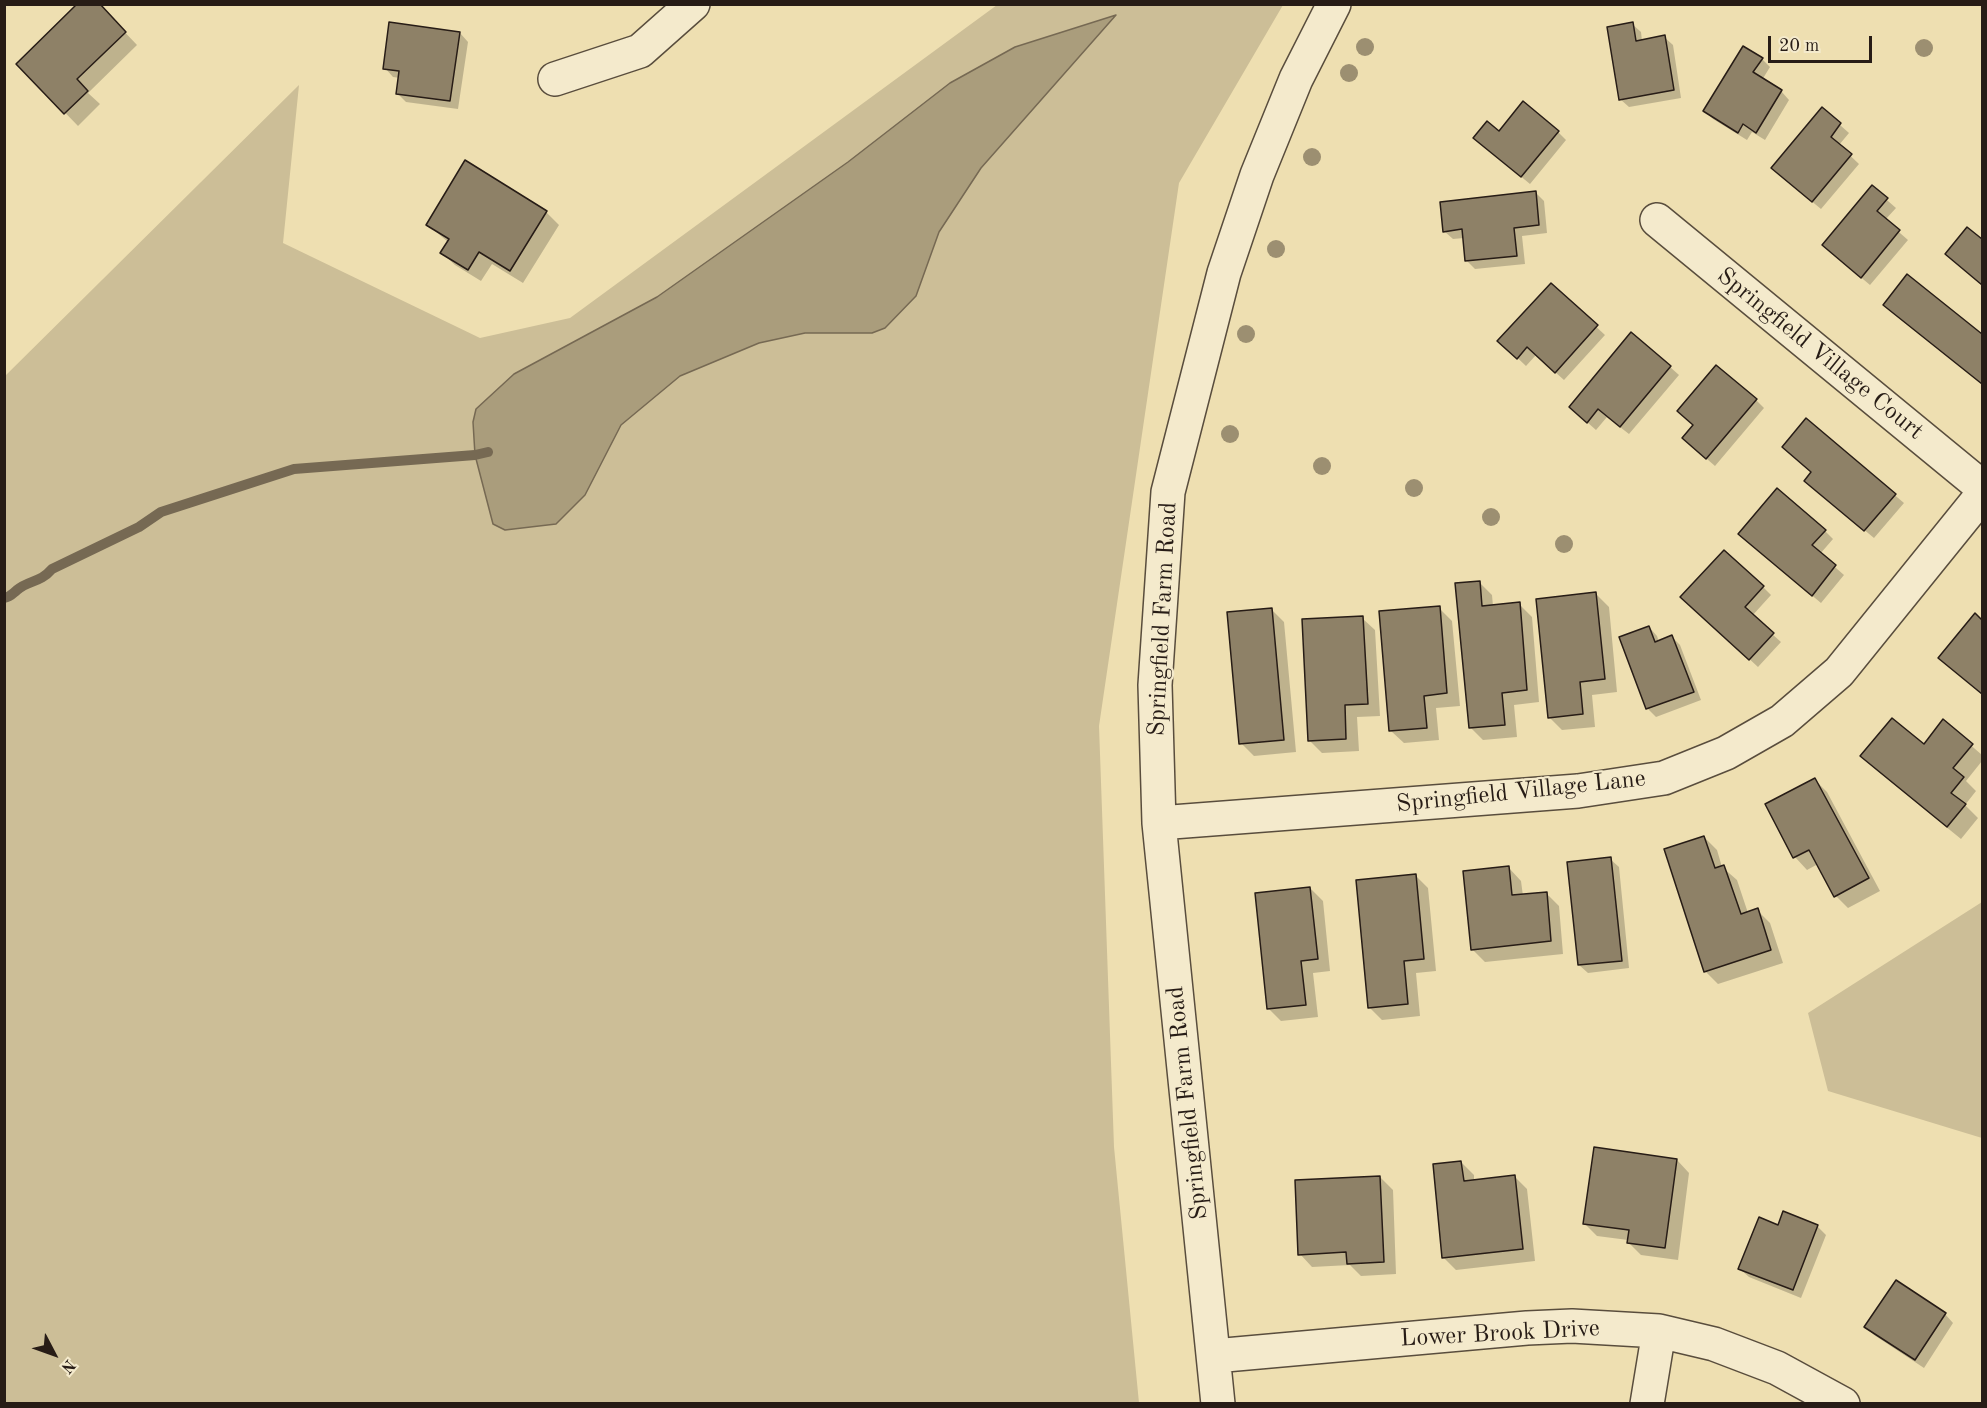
<!DOCTYPE html>
<html>
<head>
<meta charset="utf-8">
<style>
  body { margin:0 }
  #map { position:relative; width:1987px; height:1408px; overflow:hidden; background:#eedfb1; font-family:"Old Standard TT",serif }
  canvas { display:block }
  .frame { position:absolute; inset:0; border:6px solid #271c16; pointer-events:none }
  .north { position:absolute; left:24px; top:1324px; width:60px; height:60px; -webkit-text-stroke:4px #f4eacc; paint-order:stroke; rotate:131deg; font-size:16px; font-weight:700; line-height:24px; text-align:center; color:#271c16 }
  .north::after { content:''; display:block; margin:auto; width:21px; height:27px; background:#271c16; clip-path:polygon(50% 0,100% 100%,50% 72%,0 100%) }
  .scale { position:absolute; left:1768px; top:36px; width:104px; height:27px; box-sizing:border-box; border:3px solid #271c16; border-top:0; padding-left:8px; font-size:18px; line-height:21px; white-space:nowrap; color:#271c16; -webkit-text-stroke:4px #f4eacc; paint-order:stroke }
</style>
</head>
<body>
<div id="map">
<canvas width="1987" height="1408"></canvas>
<div class="frame"></div>
<div class="north">N</div>
<div class="scale">20 m</div>
</div>
<script>
const c = document.querySelector('canvas').getContext('2d');
c.lineJoin = 'round';
function fillPath(path, color) { c.fillStyle = color; c.fill(path, 'evenodd'); }
function stroke(path, color, width, dash) { c.strokeStyle = color; c.lineWidth = width; c.lineCap = dash ? 'butt' : 'round'; c.setLineDash(dash || []); c.stroke(path); }
function label(font, color, halo, rows, align = 'center') {
  c.font = font + ' "Old Standard TT",serif'; c.lineWidth = 4.5; c.setLineDash([]); c.textBaseline = 'middle'; c.strokeStyle = halo; c.fillStyle = color; for (const [text, x, y, turn = 0] of rows) {
    c.save(); c.translate(x, y); c.rotate((+turn || 0) * Math.PI / 180); c.textAlign = isNaN(turn) ? turn : align; if (halo) c.strokeText(text, 0, 0); c.fillText(text, 0, 0); c.restore();
  }
}
const green = new Path2D(`
  M997 5H1283L1179 183 1099 726 1114 1147 1139 1403 5 1404V376L299 85 283 243 480 338 570 318Z
  M1982 902V1138L1828 1091 1808 1013Z`);
const water = new Path2D(`
  M1116 15 981 168 939 232 916 296 885 328 872 333H805L759 343 680 376 621 425 585 495 556 524 505 530 493 524 475 455 473 422 476 409 514 374 657 297 848 162 950 83 1015 47Z`);
const shadow = new Path2D(`
  M98 4 137 45 88 93 100 104 78 126 18 64Z
  M1632 24 1641 32 1642 41 1664 37 1673 45 1681 98 1629 107 1620 99Z
  M460 33 468 42 458 109 406 102 398 94 400 78 393 77 385 68Z
  M1762 59 1770 67 1762 80 1781 91 1789 100 1765 140 1752 132 1747 140 1713 119 1705 111Z
  M1822 109 1849 133 1839 145 1859 164 1821 209 1781 176Z
  M1558 132 1566 140 1530 184 1484 146 1500 133Z
  M466 162 546 212 559 225 523 283 492 264 481 281 455 265 442 253 448 242 428 225Z
  M1872 187 1896 208 1885 220 1908 240 1870 285 1832 253Z
  M1536 193 1544 201 1547 233 1522 236 1525 264 1475 269 1467 261 1464 238 1453 239 1444 231Z
  M1968 229 1982 241V284L1955 262Z
  M1908 276 1982 336V384L1893 313Z
  M1551 285 1605 335 1564 380 1536 355 1526 366 1508 349Z
  M1670 367 1679 375 1629 434 1607 417 1596 430 1579 415Z
  M1756 400 1764 408 1715 466 1692 446 1695 425Z
  M1806 420 1904 503 1874 538 1815 489Z
  M1825 531 1833 539 1820 554 1844 575 1821 603 1748 542Z
  M1479 582 1492 595 1493 606 1519 604 1532 617 1539 702 1514 705 1517 737 1483 740 1470 727Z
  M1763 587 1771 595 1752 616 1781 642 1758 667 1691 605Z
  M1596 594 1609 607 1617 692 1592 695 1595 727 1562 730 1549 717Z
  M1439 608 1452 621 1460 706 1436 708 1439 740 1404 743 1391 731Z
  M1271 609 1284 622 1296 752 1254 756 1241 743Z
  M1975 615 1982 622V695L1940 658Z
  M1362 618 1375 630 1380 716 1357 717 1359 751 1322 753 1310 741Z
  M1649 627 1657 636 1659 642 1672 637 1680 645 1701 700 1656 717 1648 709 1621 638Z
  M1944 722 1982 755V761L1966 781 1976 791 1965 805 1978 818 1961 839 1875 769 1862 756 1924 746Z
  M1815 780 1827 792 1880 891 1848 908 1836 896 1818 864 1807 870 1795 857Z
  M1704 837 1717 850 1722 867 1737 880 1748 913 1757 910 1770 923 1783 963 1718 984 1706 972 1666 850Z
  M1610 859 1619 867 1629 968 1588 973 1579 965Z
  M1509 868 1521 881 1523 896 1546 893 1559 906 1563 954 1485 962 1472 949Z
  M1416 876 1428 888 1436 971 1416 973 1420 1016 1382 1020 1369 1007Z
  M1310 888 1323 901 1330 971 1313 973 1318 1017 1281 1021 1268 1008Z
  M1677 1160 1689 1173 1678 1260 1641 1255 1628 1242V1240L1597 1236 1584 1223Z
  M1461 1162 1474 1175V1181L1515 1177 1527 1189 1535 1261 1456 1270 1443 1257Z
  M1380 1177 1393 1190 1396 1274 1361 1276 1350 1265 1312 1267 1300 1254Z
  M1817 1226 1826 1235 1801 1298 1749 1277 1740 1269Z
  M1945 1314 1953 1323 1924 1368 1874 1335 1866 1327Z`);
const stream = new Path2D(`
  M4 598C11 597 12 594 17 590 29 580 40 583 52 569L139 527 161 512 294 469 475 455 488 452`);
const building = new Path2D(`
  M77 4H100L126 32 77 79 88 91 64 114 16 64Z
  M389 22 460 32 450 101 396 94 399 71 383 69Z
  M1633 22 1636 41 1665 35 1674 90 1619 100 1607 27Z
  M1743 46 1763 58 1753 72 1782 90 1756 133 1743 124 1738 133 1703 111Z
  M1523 101 1559 131 1521 177 1473 138 1487 121 1499 131Z
  M1822 107 1841 123 1831 137 1852 154 1812 202 1771 168Z
  M465 160 547 211 510 271 479 252 468 270 440 253 449 239 426 225Z
  M1872 185 1888 198 1877 211 1900 230 1861 278 1822 245Z
  M1536 191 1539 225 1514 228 1517 256 1465 261 1462 229 1443 232 1440 202Z
  M1967 227 1982 239V285L1945 254Z
  M1907 274 1982 334V384L1883 305Z
  M1551 283 1598 325 1555 373 1527 347 1517 359 1497 341Z
  M1631 332 1671 366 1620 427 1598 409 1587 423 1569 407Z
  M1716 365 1757 399 1706 459 1682 438 1693 425 1677 411Z
  M1806 418 1896 494 1864 531 1804 481 1811 472 1782 447Z
  M1777 488 1826 530 1812 545 1836 565 1812 596 1738 534Z
  M1724 550 1764 586 1745 607 1774 633 1749 660 1680 597Z
  M1480 581 1482 606 1520 602 1527 690 1502 693 1505 725 1469 728 1455 583Z
  M1596 592 1605 679 1580 682 1583 714 1548 718 1536 599Z
  M1440 606 1447 693 1424 696 1427 728 1389 731 1379 611Z
  M1272 608 1284 740 1239 744 1227 612Z
  M1975 613 1982 620V694L1938 658Z
  M1363 616 1368 704 1345 705 1346 739 1308 741 1302 619Z
  M1649 626 1655 642 1672 635 1694 692 1646 709 1619 637Z
  M1892 718 1924 744 1943 719 1973 744 1953 768 1964 777 1951 793 1966 804 1947 827 1860 756Z
  M1815 778 1869 878 1834 897 1809 850 1793 858 1765 804Z
  M1704 836 1715 868 1724 865 1741 914 1758 908 1771 950 1704 972 1664 849Z
  M1611 857 1622 961 1578 965 1567 862Z
  M1509 866 1512 895 1547 892 1551 941 1471 950 1463 871Z
  M1416 874 1424 959 1404 961 1408 1004 1368 1008 1356 880Z
  M1310 887 1318 959 1301 961 1306 1005 1267 1009 1255 893Z
  M1594 1147 1677 1159 1665 1248 1627 1243 1629 1230 1583 1224Z
  M1461 1161 1464 1181 1515 1175 1523 1249 1442 1258 1433 1164Z
  M1380 1176 1384 1262 1347 1264 1346 1252 1298 1255 1295 1180Z
  M1783 1211 1818 1225 1793 1290 1738 1269 1759 1217 1778 1225Z
  M1896 1280 1946 1313 1915 1360 1864 1327Z`);
const minor = new Path2D(`
  M555 79 640 51 693 4
  M1657 220 1982 487
  M1159 823 1578 791 1664 778 1726 753 1782 721 1839 672 1982 495
  M1214 1356 1527 1328 1572 1326 1659 1331 1714 1344 1777 1368 1843 1404
  M1218 1404 1159 823 1155 685 1168 492 1224 273 1257 175 1296 79 1334 4
  M1647 1404 1659 1331`);
const trees = [
  [1365,47],
  [1924,48],
  [1349,73],
  [1312,157],
  [1276,249],
  [1246,334],
  [1230,434],
  [1322,466],
  [1414,488],
  [1491,517],
  [1564,544]
];
const streetNames = [
  ["Springfield Village Court",1820,354,39],
  ["Springfield Farm Road",1163,619,-87],
  ["Springfield Village Lane",1521,792,-6],
  ["Springfield Farm Road",1188,1103,-96],
  ["Lower Brook Drive",1500,1334,-3]
];
fillPath(green, '#ccbe97');
fillPath(water, '#aa9d7c');
stroke(water, '#766953', 1.5);
fillPath(shadow, '#0003');
stroke(stream, '#766953', 10);
fillPath(building, '#8e8167');
stroke(building, '#271c16', 1.5);
stroke(minor, '#594d3d', 36);
stroke(minor, '#f4eacc', 33);
c.fillStyle = '#9c8f71';
for (const [x, y] of trees) { c.beginPath(); c.arc(x, y, 9, 0, 2 * Math.PI); c.fill(); }
label('24px', '#271c16', '#f4eacc', streetNames);
</script>
</body>
</html>
